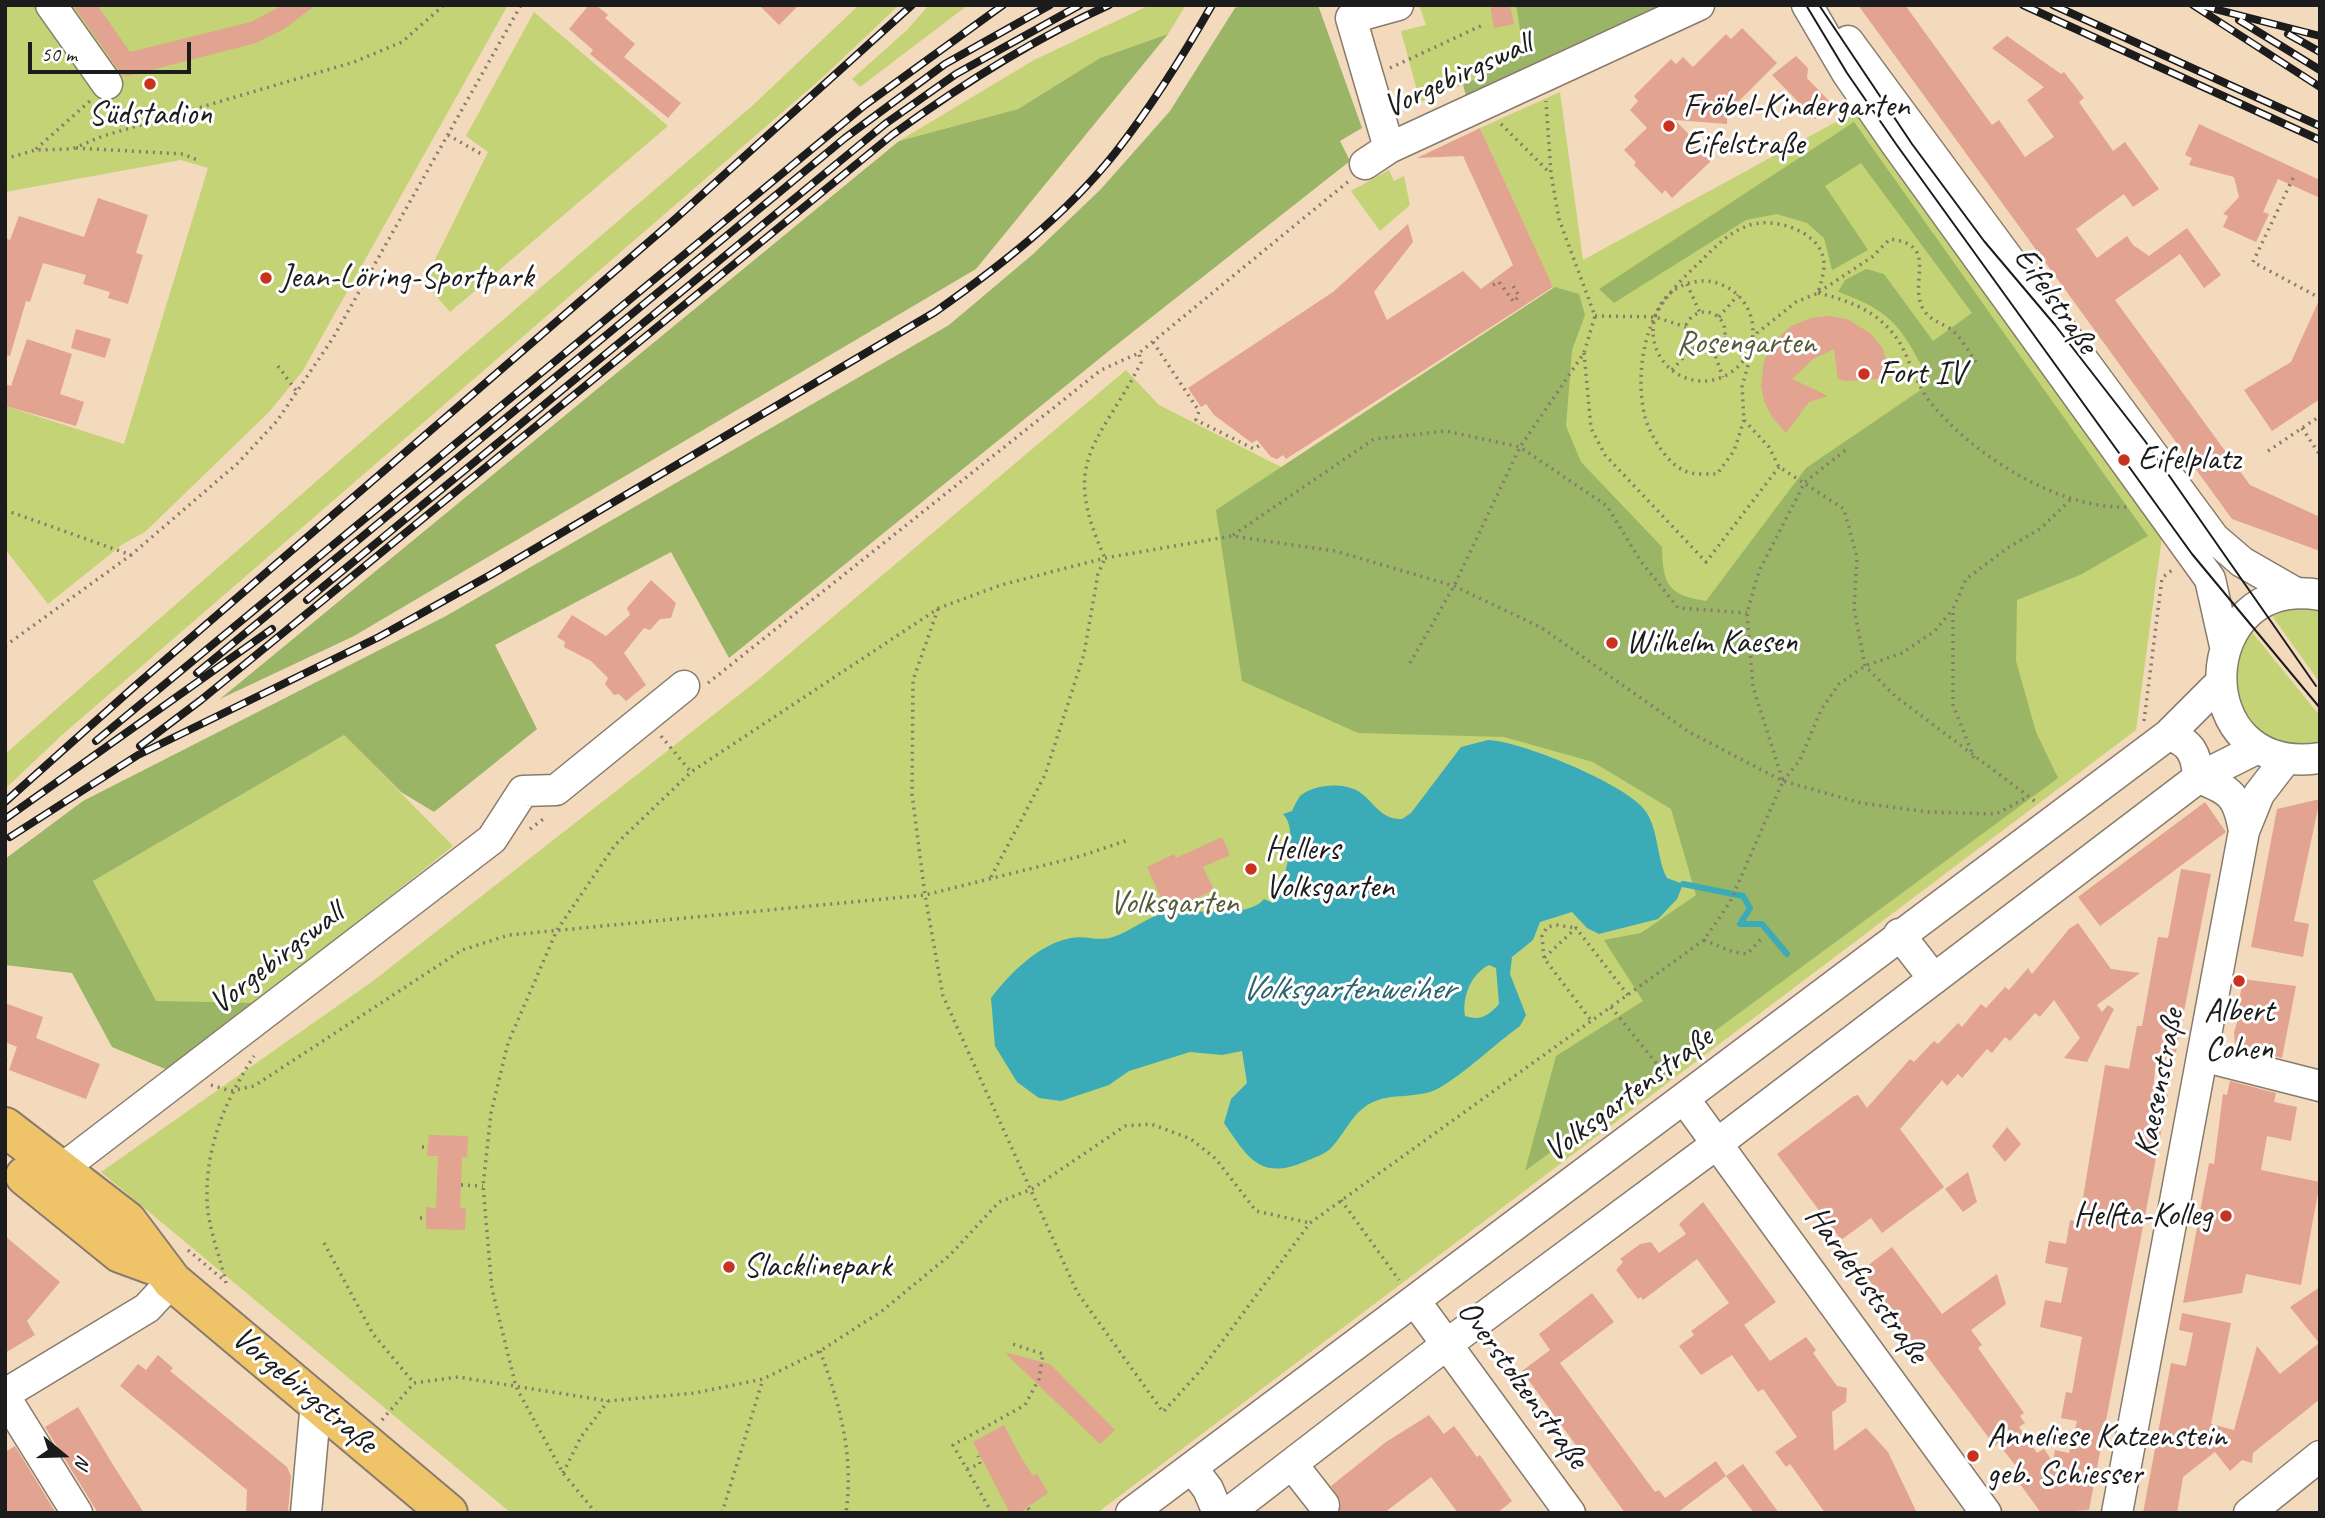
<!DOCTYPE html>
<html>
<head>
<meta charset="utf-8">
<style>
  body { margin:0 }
  #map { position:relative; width:2325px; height:1518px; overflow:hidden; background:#f4dabc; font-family:Caveat,sans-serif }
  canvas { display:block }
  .frame { position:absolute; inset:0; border:7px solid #1c1c1c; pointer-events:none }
  .north { position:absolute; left:28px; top:1420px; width:70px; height:70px; -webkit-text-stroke:5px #fff; paint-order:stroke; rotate:109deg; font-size:19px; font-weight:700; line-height:28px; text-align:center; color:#1c1c1c }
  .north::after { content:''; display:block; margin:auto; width:24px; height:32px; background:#1c1c1c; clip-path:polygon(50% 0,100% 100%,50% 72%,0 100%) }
  .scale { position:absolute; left:28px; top:42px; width:163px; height:32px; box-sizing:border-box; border:4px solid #1c1c1c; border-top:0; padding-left:9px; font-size:21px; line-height:24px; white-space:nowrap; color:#1c1c1c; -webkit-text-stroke:5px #fff; paint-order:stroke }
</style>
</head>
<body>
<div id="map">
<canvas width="2325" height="1518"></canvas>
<div class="frame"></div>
<div class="north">N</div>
<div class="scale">50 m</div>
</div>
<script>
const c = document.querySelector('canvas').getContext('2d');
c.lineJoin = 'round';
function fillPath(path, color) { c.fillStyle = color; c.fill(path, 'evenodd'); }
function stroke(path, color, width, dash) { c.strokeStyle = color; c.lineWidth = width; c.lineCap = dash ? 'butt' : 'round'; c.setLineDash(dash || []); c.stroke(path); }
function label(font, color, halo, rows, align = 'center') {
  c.font = font + ' Caveat,sans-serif'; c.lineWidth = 6; c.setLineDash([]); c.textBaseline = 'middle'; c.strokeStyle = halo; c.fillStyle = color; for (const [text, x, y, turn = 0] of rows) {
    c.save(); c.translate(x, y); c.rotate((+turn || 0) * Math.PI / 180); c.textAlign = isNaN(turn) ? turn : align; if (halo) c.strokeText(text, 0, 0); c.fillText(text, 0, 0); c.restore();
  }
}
const green = new Path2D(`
  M5 5H508L302 372 269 412 145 532 123 544 48 604 5 549V406L124 444 208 168 181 160 5 192Z
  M859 5H899L822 78 62 735 5 789V754L384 422 752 106Z
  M929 5H968L860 87 852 79 907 30Z
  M1150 5H1186L1168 34 1100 58 1018 109 899 141 1034 60Z
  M1419 5H1516L1525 54 1463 85 1420 102 1401 31 1426 25Z
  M534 12 668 126 450 312 424 282 488 152 466 136Z
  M1560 92 1583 260 1854 112 2162 537 2136 730 1097 1513H511L101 1172 373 981 758 680 1126 370 1159 405 1281 467 1553 288 1480 128Z
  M1389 170 1394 181 1404 176 1410 205 1380 231 1351 191Z
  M2320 606V683L2268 610Z
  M2247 626 2320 716V742C2268 753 2254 727 2231 688Z
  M344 735 453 846 256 1003 156 1002 93 881Z`);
const forest = new Path2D(`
  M1244 5H1318L1362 128 1340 141 1350 161 1115 346 729 658 671 552 495 645 537 729 434 812 401 792 344 735 93 881 156 1001 256 1003 175 1073 112 1047 72 973 5 965V859L83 801 446 616 949 325 1032 255 1101 189 1170 111 1235 8Z
  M1516 5H1679L1467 99 1463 85 1524 54Z
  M1168 34 976 269 354 636 220 699 899 141 1018 109 1100 58Z
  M1854 122 2148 536 2080 575 2017 600 2016 661 2036 732 2058 778 1525 1171 1556 1056 1643 1001 1604 940 1641 933 1696 895 1671 809 1593 762 1504 737 1358 733 1242 681 1216 510 1555 287 1579 294 1585 315 1572 350 1566 426 1581 462 1662 547C1663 584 1667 595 1706 601L1806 468 1931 383C1903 331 1896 312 1838 292L1845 280 1866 269 1884 274 1933 341 1972 313 1861 163 1825 186 1868 250 1832 270 1824 238 1807 223 1777 214 1746 220 1614 303 1599 289Z`);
const water = new Path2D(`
  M1488 740C1521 741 1622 783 1643 808 1659 826 1656 858 1667 878L1683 884 1677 899 1658 919 1599 934 1587 928 1572 912 1540 922 1533 940 1512 957 1510 974 1526 1015 1520 1026C1495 1044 1464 1074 1439 1088 1417 1100 1392 1092 1371 1103 1353 1112 1345 1133 1332 1147 1326 1154 1313 1158 1304 1162 1259 1181 1247 1156 1224 1123L1231 1099 1247 1083 1242 1051 1222 1055 1190 1052 1129 1071 1109 1085 1061 1101 1039 1098 1017 1082 995 1046 991 998C1010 973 1039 944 1071 938 1085 935 1098 942 1113 937 1132 931 1146 917 1166 913 1193 907 1247 920 1264 899L1273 903C1284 885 1300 830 1283 814L1292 811C1294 807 1297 800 1300 796 1313 784 1343 782 1358 791 1374 801 1380 820 1402 819L1411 813 1461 747ZM1489 965 1496 968 1499 1004C1488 1016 1481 1021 1465 1016 1462 997 1471 974 1489 965Z`);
const stream = new Path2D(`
  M1683 884 1743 896 1750 908 1740 924H1762L1787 954`);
const building = new Path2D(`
  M73 5H97L130 52 251 22 283 5H316L284 29 256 43 128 76 122 75Z
  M589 5H596L608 15 605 18 635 44 624 57 681 103 668 118 590 54 593 50 569 29Z
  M759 5H799L779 25Z
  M1490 5H1510L1514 24 1494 28Z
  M1858 5H1905L1992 125 1999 120 2025 157 2054 137 2027 100 2044 87 1992 48 2007 36 2061 74 2064 72 2084 98 2079 102 2113 151 2125 142 2159 189 2133 207 2124 194 2076 229 2097 258 2127 236 2133 245 2149 256 2187 228 2221 275 2204 288 2180 254 2115 300 2250 485 2320 517V551L2232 519Z
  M1742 28 1777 63 1727 113V124L1675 120 1713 159 1672 198 1665 190 1662 194 1634 165 1636 162 1624 150 1647 128 1630 110 1638 101 1634 96 1671 59 1676 64 1683 57 1693 67 1726 34 1731 39Z
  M1796 56 1808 68 1807 78 1831 103 1815 119 1772 75Z
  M2199 124 2320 180V198L2278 179 2263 212 2269 214 2256 242 2223 227 2228 216 2223 214 2239 197 2234 177 2189 165 2192 158 2185 155Z
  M1480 128 1553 287 1286 459 1283 455 1277 459 1271 457 1257 440 1252 443 1214 415 1206 404 1201 407 1188 388 1333 292 1408 224 1413 242 1374 292 1387 320 1463 271 1481 289 1513 265 1463 156 1417 158Z
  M98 198 148 215 136 253 143 255 128 304 108 298 110 292 83 284 86 275 43 263 30 302 26 301 10 356 5 355V238L10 240 19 216 84 237Z
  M2320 298V399L2272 431 2244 390 2291 362Z
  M1829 316 1847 319 1870 333 1883 349 1891 378 1847 381 1838 379 1834 349 1813 359 1792 379 1828 396 1809 402 1786 433 1772 417 1764 401 1761 386 1764 361 1775 341 1791 326 1811 318Z
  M76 329 111 339 105 358 71 348Z
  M27 339 72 354 60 394 84 402 76 426 5 406V384L11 386Z
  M651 580 676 603 671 618 660 619 650 630 644 628 624 653 646 685 626 701 619 694 614 695 605 684 608 678 591 661 564 647 565 642 557 637 572 615 606 636 630 615 627 608Z
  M2320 799 2294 921 2309 924 2303 957 2251 947 2277 809Z
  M2205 802 2226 832 2100 926 2078 897Z
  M1222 837 1230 855 1203 867 1214 890 1167 912 1147 867 1174 854 1176 858Z
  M2181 869 2211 874 2174 1062 2156 1059 2153 1092 2168 1095 2089 1510 2041 1513 2015 1477 2014 1474 2019 1470 1998 1443 1995 1446 1920 1347 1918 1349 1862 1270 1892 1247 1942 1314 1997 1274 2006 1304 1971 1330 1982 1345 1978 1348 2024 1413 2020 1416 2025 1423 2019 1427 2037 1453 2044 1449 2053 1462 2055 1450 2069 1453 2077 1421 2061 1418 2066 1392 2072 1393 2082 1337 2040 1327 2045 1300 2061 1303 2068 1268 2045 1263 2049 1241 2066 1244 2070 1220 2079 1222 2105 1065 2129 1069 2137 1026H2142L2158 937 2168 938Z
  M2078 923 2111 969 2140 973 2097 1005 2102 1012 2108 1005 2114 1009 2087 1062 2064 1058 2080 1038 2054 1000 2040 1017 2035 1013 2010 1041 2005 1037 1992 1053 1987 1049 1962 1078 1958 1074 1947 1086 1942 1080 1900 1129 1944 1187 1882 1233 1871 1218 1841 1240 1777 1154 1854 1096 1858 1095 1867 1108 1910 1059 1914 1062 1934 1041 1938 1044 1958 1023 1962 1027 1981 1004 1986 1008 2005 987 2009 990 2028 968 2032 974 2069 929Z
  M2243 979 2296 986 2282 1058 2235 1046 2234 1032 2240 1013H2237Z
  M5 1003 43 1017 36 1038 100 1064 86 1099 9 1070 17 1047 5 1042Z
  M2230 1081 2276 1093 2274 1102 2297 1107 2291 1141 2267 1136 2261 1170 2320 1182 2301 1285 2246 1274 2242 1293 2183 1303 2209 1163 2214 1164 2223 1094 2227 1095Z
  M2007 1127 2021 1144 2005 1162 1992 1146Z
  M429 1135 468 1136 467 1157H462L461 1185 460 1208H466L465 1230 426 1229V1207L436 1208 438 1156H427Z
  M1968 1172 1977 1202 1963 1212 1945 1189Z
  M1703 1202 1776 1302 1744 1325 1770 1361 1806 1337 1816 1350 1813 1353 1837 1386 1847 1388 1846 1402 1832 1412 1834 1451 1866 1428 1888 1452 1917 1513H1825L1790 1464 1786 1467 1775 1452 1797 1437 1763 1389 1758 1392 1732 1355 1701 1375 1679 1346 1694 1335 1691 1331 1729 1303 1697 1259 1643 1300 1641 1297 1638 1299 1616 1270 1623 1262 1620 1259 1640 1244 1651 1242 1659 1253 1686 1234 1679 1224Z
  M5 1236 60 1282 27 1321 35 1335 5 1353Z
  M2320 1287V1399L2253 1453 2252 1463 2242 1460 2230 1471 2215 1452 2183 1477 2177 1513H2143L2171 1363 2186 1366 2193 1333 2179 1330 2182 1313 2231 1323 2211 1424 2234 1430 2257 1346 2280 1374 2319 1343 2290 1307Z
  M1592 1293 1614 1322 1560 1363 1655 1492 1659 1490 1665 1498 1716 1461 1726 1476 1743 1464 1779 1513H1754L1726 1476 1677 1513H1625L1522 1371 1550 1350 1539 1334Z
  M1004 1352 1050 1364 1115 1430 1100 1444Z
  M158 1355 173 1368 170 1371 287 1467 291 1476 288 1513H246L247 1490 120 1386 138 1364 146 1370Z
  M78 1407 115 1468 144 1513H98L45 1427Z
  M1429 1415 1444 1434 1454 1426 1477 1457 1480 1455 1512 1501 1497 1513H1458L1431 1477 1384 1513H1339L1341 1502 1331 1486 1386 1442Z
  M1004 1425 1019 1454 1033 1476 1037 1474 1048 1493 1019 1513H1010L973 1442Z
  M15 1446 56 1513H5V1452Z`);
const path = new Path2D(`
  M1390 68 1485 24
  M1501 124 1550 173
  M448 135 483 155
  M76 148 183 154 200 161
  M36 149 91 100
  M5 159 35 150 72 149 103 136 354 62 402 42 444 5
  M2293 178 2253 262 2320 298
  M1653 331a50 50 0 1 1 100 0a50 50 0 1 1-100 0Z
  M1687 284 1700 313
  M1493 285 1499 282 1514 302 1519 296 1511 282
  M1819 292 1872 257 1890 239C1940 245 1908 281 1923 309 1930 320 1939 322 1949 328 1960 335 1969 353 1977 363
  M1818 293C1852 301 1882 313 1901 345 1910 362 1916 382 1927 398 1969 453 2058 510 2128 507
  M1685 332a20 20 0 1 1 40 0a20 20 0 1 1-40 0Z
  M1595 316 1655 317 1686 327
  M1719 317 1738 295
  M1724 338 1752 347
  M1153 342 1199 411 1196 420 1254 449 1260 445
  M1713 350 1723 377
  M1584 353 1591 428 1605 455 1706 562 1779 467
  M278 366 297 392
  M1672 370 1693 347
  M1744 420 1734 451 1717 474C1707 474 1694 475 1685 471 1667 464 1650 435 1645 417 1636 381 1642 330 1665 300 1675 286 1688 273 1701 261 1715 247 1728 233 1747 226 1771 216 1817 230 1823 257 1826 270 1821 281 1818 293L1796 302 1757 333 1742 387 1744 420 1769 447 1779 467 1844 509 1857 557 1854 608 1865 666 1895 696 2036 802
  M2302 428 2320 455
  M2268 451 2320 416
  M5 510 131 555 238 463 277 421 333 338 521 5
  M1233 535 1374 439 1446 431 1520 447 1607 506 1640 560 1678 608 1747 613
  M938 609 913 680 912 794 925 895 943 996 1077 1292 1163 1412 1201 1370 1310 1223 1704 940 1730 902 1783 781 1753 687 1747 613 1759 571 1805 482 1847 449
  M5 646 131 555
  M1410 663 1454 586 1520 447 1584 353 1595 316 1559 219 1551 174 1546 101
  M708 683 1101 370 1139 353 1349 181
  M2144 721 2162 578 2172 570
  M661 736 691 772
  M1974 758 1953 705V609L1966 579 2009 547 2040 529 2070 500
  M1783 781 1800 760 1821 710 1839 684 1865 666 1902 653 1935 631 1952 610
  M530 829 546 817
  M991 877 1045 775 1084 654 1098 574 1105 558C1060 460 1097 447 1141 363L1139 353
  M1704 940 1733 952 1747 954 1762 938
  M1544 958 1542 936 1547 927 1556 925 1576 928
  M1611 1007 1669 1079
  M1590 1019 1544 958 1576 928 1628 995
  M5 1061 8 1056
  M211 1085 231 1091 254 1086 462 950 509 935 925 895 1081 856 1128 840
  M422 1147H428
  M461 1185 483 1186
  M1341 1200 1399 1280
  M420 1218H426
  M324 1243 373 1334 414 1383
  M188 1250 225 1281
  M226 1283C220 1256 207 1225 207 1198 206 1145 226 1099 254 1056
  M820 1351C840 1404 854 1456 846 1513
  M382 1420 414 1383 458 1377 608 1401 695 1393 763 1379 820 1351 882 1311 950 1255 999 1202 1032 1189 1125 1126 1151 1124 1191 1139 1216 1159 1256 1211 1310 1223
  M967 1469 980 1464 978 1456
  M563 1473 581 1437 608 1401
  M1028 1508 1031 1513
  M596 1513 563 1473 516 1387 492 1289 483 1186 491 1113 508 1043 557 930 615 845 691 772 939 608 1001 585 1105 558 1232 536 1335 551 1454 586 1542 628 1689 732 1783 781 1861 803 1928 812 1996 814 2026 798
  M722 1513 763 1379
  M992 1513 953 1445 1025 1405 1039 1379 1043 1354 1009 1343`);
const minor = new Path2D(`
  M51 5 107 84
  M1807 5 1847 73 1896 144 2210 579 2225 646
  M1848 41 2214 538 2242 562 2296 593
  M1389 148 1351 18 1398 5
  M1365 164 1389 148 1699 5
  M2320 595C2192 573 2185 778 2320 758
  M2168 735C2191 742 2197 755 2198 778
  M2198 778C2231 790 2238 796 2244 831
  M1899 934 1934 979
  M2202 1056 2320 1086
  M1685 1100 1986 1513
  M59 1171 492 839 523 791 556 790 684 686
  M1415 1301 1570 1513
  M5 1394 147 1308 172 1281
  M5 1397 77 1513
  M1292 1464 1324 1505
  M1192 1468 1208 1489 1218 1513
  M306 1513 316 1402
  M1131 1513 2168 735 2220 683
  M1228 1513 1446 1345 1718 1143 2198 778 2258 748
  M2117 1513 2244 831 2259 794 2286 759
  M2249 1513 2320 1456`);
const major = new Path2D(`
  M5 1127 127 1221 172 1281 448 1513
  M25 1176 120 1253 161 1268`);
const tram = new Path2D(`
  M1806 5 1847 73 1896 144 2192 554 2320 708
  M1819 5 1912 144 1984 241 2055 325 2145 441 2316 686`);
const rail = new Path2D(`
  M2023 5 2320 140
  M2053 5 2320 126
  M2193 5 2320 87
  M2199 5 2320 36
  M2239 20 2320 70
  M2288 34 2320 52
  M307 600 885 124 956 74 1080 5
  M197 673 845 138 945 64 1050 5
  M96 741 865 105 1003 5
  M140 746 201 700 892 135C961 85 1031 40 1109 5
  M5 802 135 686 674 220 912 5
  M5 819 272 629
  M10 837 138 755 379 637 492 574 935 312C1000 266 1065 216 1115 153 1151 107 1183 56 1212 5`);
const markers = [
  [150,84,7,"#c8321e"],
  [1669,126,7,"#c8321e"],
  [266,278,7,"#c8321e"],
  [1864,374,7,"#c8321e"],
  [2124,460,7,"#c8321e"],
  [1612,643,7,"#c8321e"],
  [1251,869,7,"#c8321e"],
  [2239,981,7,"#c8321e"],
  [2226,1216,7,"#c8321e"],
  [729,1267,7,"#c8321e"],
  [1973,1456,7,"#c8321e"]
];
const streetNames = [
  ["Vorgebirgswall",1458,76,-25],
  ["Eifelstraße",2055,301,55],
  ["Vorgebirgswall",277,959,-38],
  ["Kaesenstraße",2160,1083,-79],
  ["Volksgartenstraße",1629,1095,-37],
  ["Hardefuststraße",1866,1285,54],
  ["Overstolzenstraße",1522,1385,54],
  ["Vorgebirgstraße",304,1391,40]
];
const poiNames = [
  ["Fröbel-Kindergarten",1683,107],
  ["Eifelstraße",1683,145],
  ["Südstadion",150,115,"center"],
  ["Jean-Löring-Sportpark",280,278],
  ["Fort IV",1878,374],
  ["Eifelplatz",2138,460],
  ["Wilhelm Kaesen",1626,643],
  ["Hellers",1265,850],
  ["Volksgarten",1265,888],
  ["Albert",2239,1012,"center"],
  ["Cohen",2239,1050,"center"],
  ["Helfta-Kolleg",2212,1216,"right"],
  ["Slacklinepark",743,1267],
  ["Anneliese Katzenstein",1987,1437],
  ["geb. Schiesser",1987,1475]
];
const parkNames = [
  ["Rosengarten",1746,344],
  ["Volksgarten",1174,904]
];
const waterNames = [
  ["Volksgartenweiher",1347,990]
];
fillPath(green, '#c3d375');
fillPath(forest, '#9ab566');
fillPath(water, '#3aabb7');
stroke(stream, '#3aabb7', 6);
fillPath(building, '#e2a390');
stroke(minor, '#887b6c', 33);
stroke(major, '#887b6c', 42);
stroke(path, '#887b6c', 3.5, [2, 5]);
stroke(minor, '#fff', 30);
stroke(major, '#efc469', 38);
stroke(tram, '#1c1c1c', 2);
stroke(rail, '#1c1c1c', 8);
stroke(rail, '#fff', 5, [16]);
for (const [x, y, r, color] of markers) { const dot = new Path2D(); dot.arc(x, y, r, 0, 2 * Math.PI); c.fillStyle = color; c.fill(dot); stroke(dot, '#fff', 2.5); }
label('33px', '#1c1c1c', '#fff', streetNames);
label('33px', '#1c1c1c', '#fff', poiNames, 'left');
label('33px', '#565c3b', '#fff', parkNames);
label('italic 35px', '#2b646a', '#fff', waterNames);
</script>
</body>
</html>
